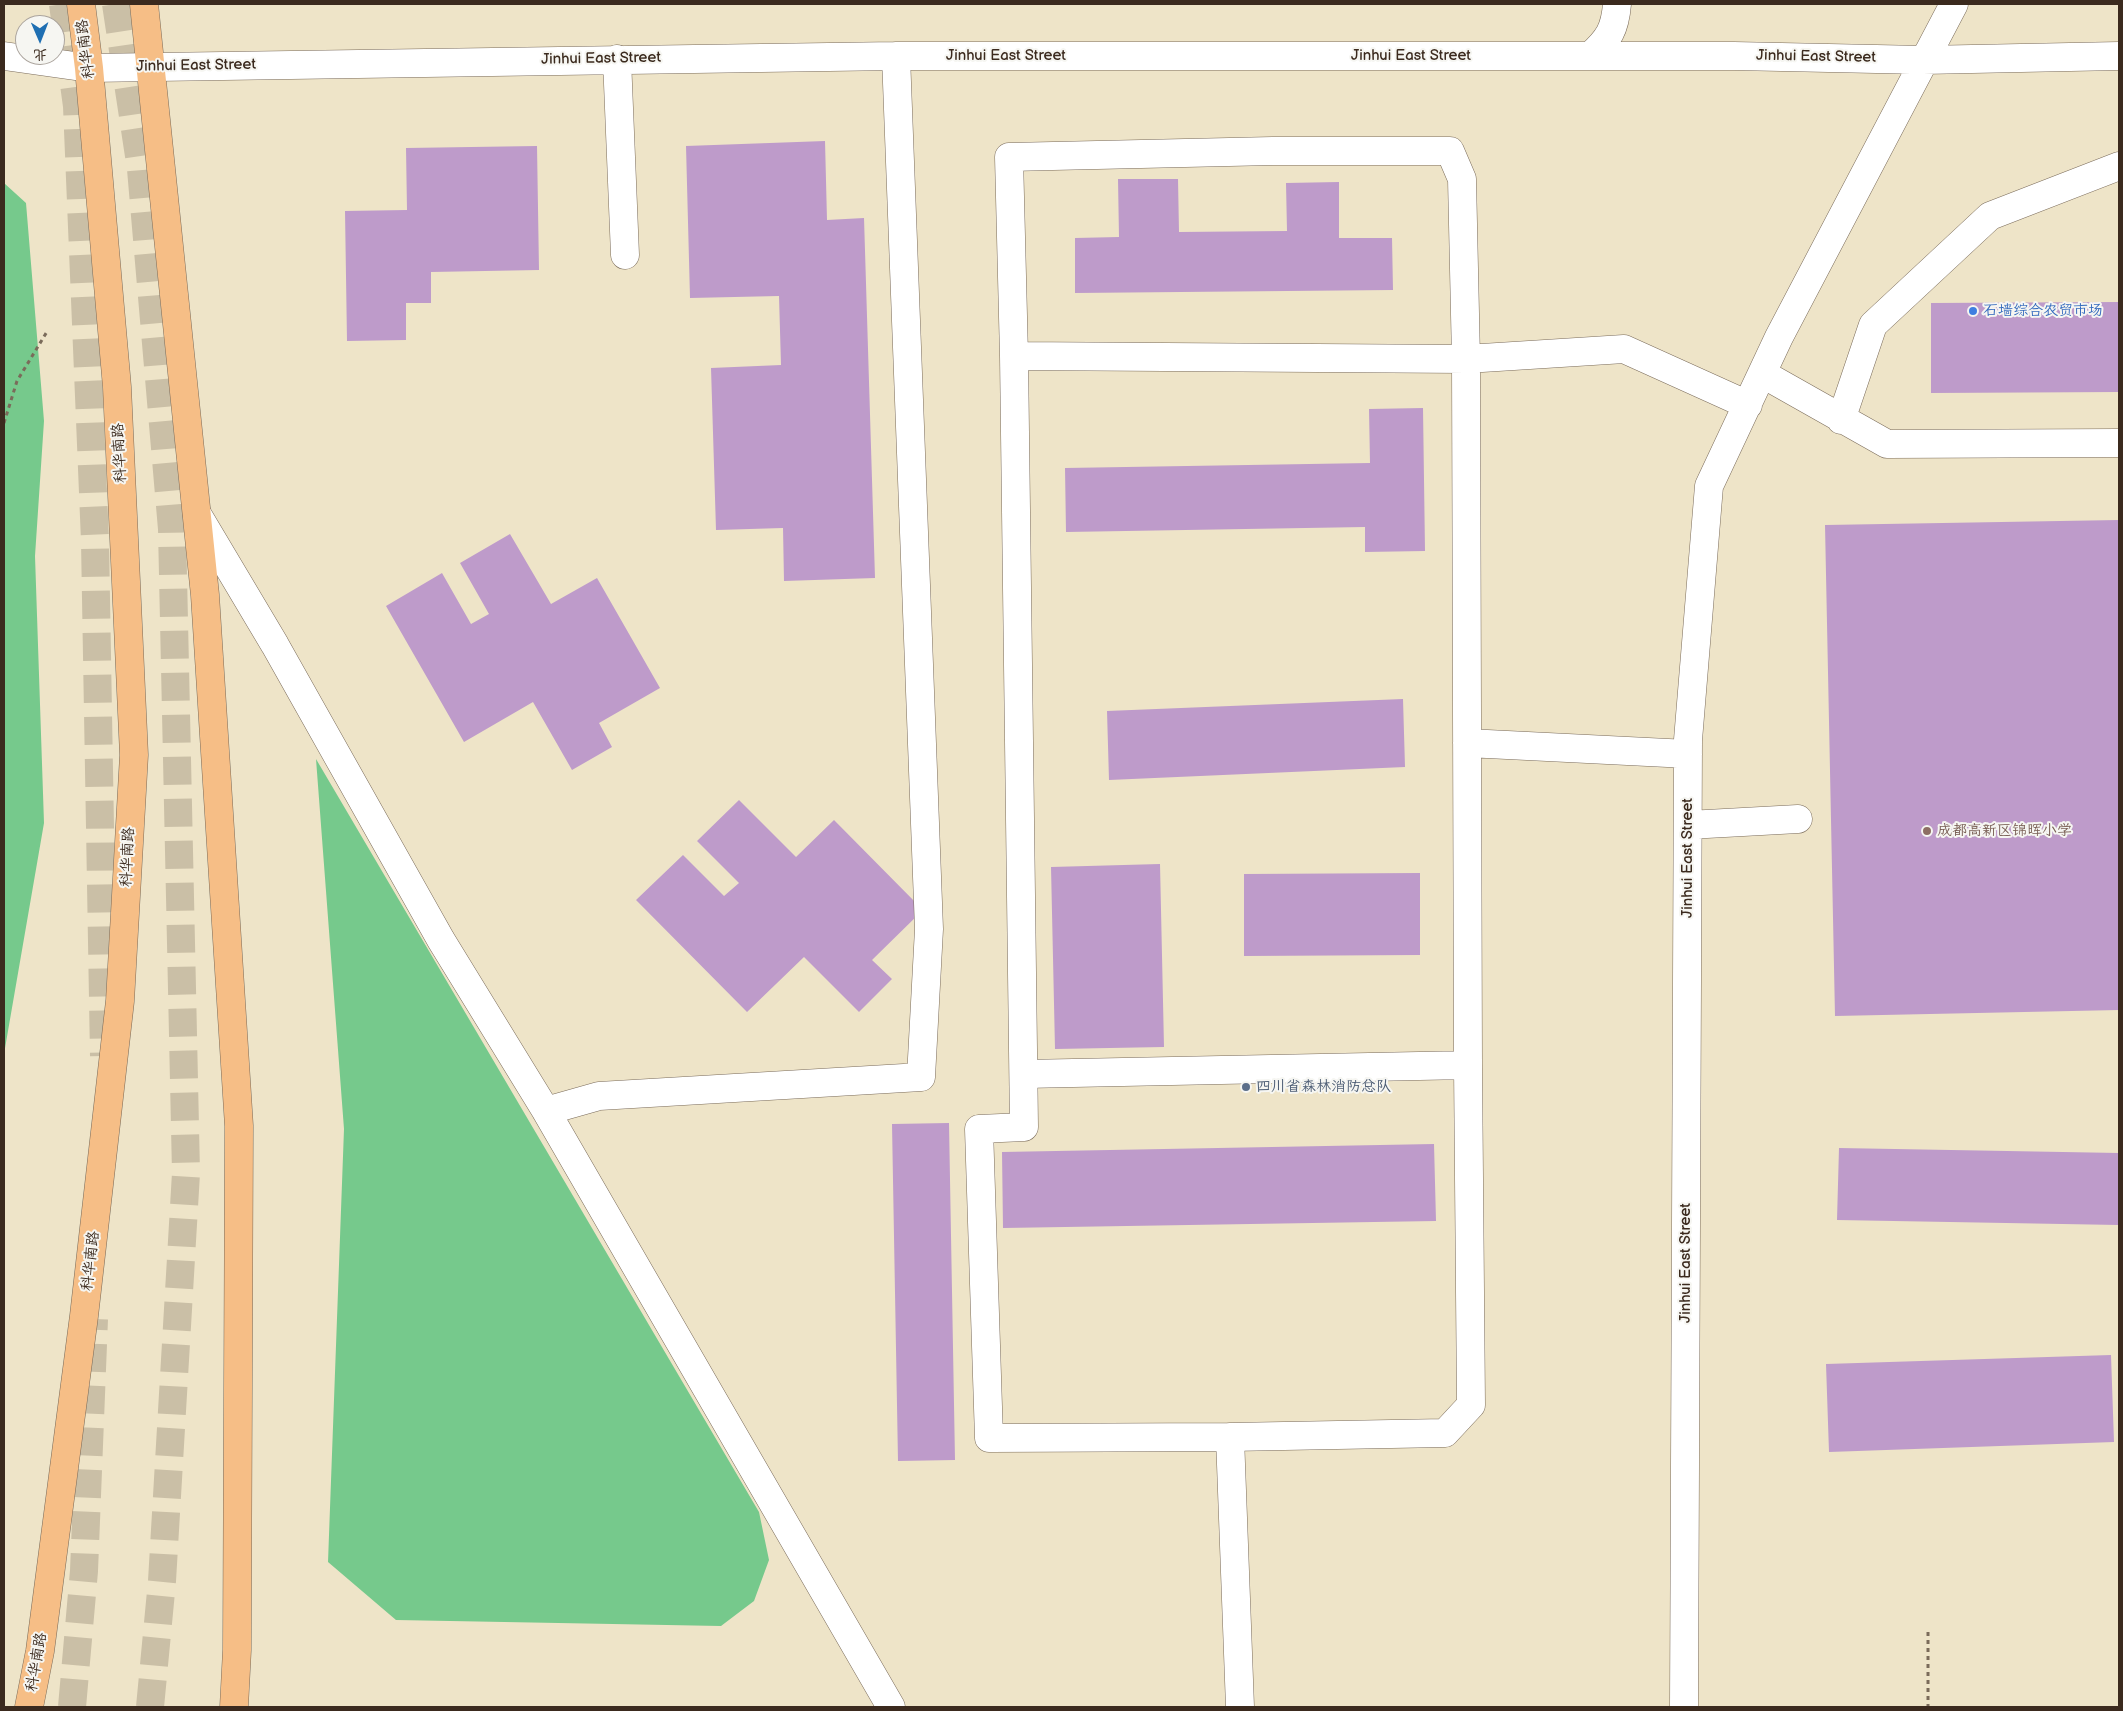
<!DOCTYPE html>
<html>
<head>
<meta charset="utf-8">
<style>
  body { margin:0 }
  #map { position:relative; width:2123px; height:1711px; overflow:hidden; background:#eee4c8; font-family:"Balsamiq Sans","LXGW WenKai TC",sans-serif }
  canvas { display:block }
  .frame { position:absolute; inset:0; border:5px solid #3b2a1e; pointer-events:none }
  .north { position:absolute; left:15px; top:15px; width:50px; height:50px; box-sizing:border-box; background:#f6f6f2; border:1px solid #aba49d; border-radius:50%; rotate:179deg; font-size:14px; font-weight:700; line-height:20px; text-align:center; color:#3b2a1e }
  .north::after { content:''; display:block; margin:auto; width:18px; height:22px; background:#1f6fb2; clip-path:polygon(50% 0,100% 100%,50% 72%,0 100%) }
</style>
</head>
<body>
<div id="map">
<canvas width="2123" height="1711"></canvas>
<div class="frame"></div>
<div class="north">北</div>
</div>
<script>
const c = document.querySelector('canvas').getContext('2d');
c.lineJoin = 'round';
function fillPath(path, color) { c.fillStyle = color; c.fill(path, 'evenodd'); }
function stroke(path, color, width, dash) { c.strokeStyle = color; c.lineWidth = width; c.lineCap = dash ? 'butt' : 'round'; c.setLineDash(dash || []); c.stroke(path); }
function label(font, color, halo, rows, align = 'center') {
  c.font = font + ' "Balsamiq Sans","LXGW WenKai TC",sans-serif'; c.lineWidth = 4; c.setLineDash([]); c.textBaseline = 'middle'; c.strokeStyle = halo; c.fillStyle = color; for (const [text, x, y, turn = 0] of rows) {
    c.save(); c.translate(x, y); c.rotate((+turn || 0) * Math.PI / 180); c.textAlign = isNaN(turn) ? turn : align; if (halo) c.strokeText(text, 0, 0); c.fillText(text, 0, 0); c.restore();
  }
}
const green = new Path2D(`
  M4 183 26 203 44 421 35 556 44 823 4 1054Z
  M316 759 759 1512 769 1560 754 1601 721 1626 396 1620 328 1562 344 1129Z`);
const building = new Path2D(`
  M825 141 827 220 864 218 875 578 784 581 783 528 716 530 711 368 781 365 779 296 690 298 686 146Z
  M537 146 539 270 431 272V303H406V340L347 341 345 211 407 210 406 148Z
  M1118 179H1178L1179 232 1287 231 1286 183 1339 182V238H1392L1393 290 1075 293V238L1119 237Z
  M2119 302V392L1931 393V303Z
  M1423 408 1425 551 1365 552V527L1066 532 1065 468 1370 463 1369 409Z
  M2119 520V1010L1835 1016 1825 525Z
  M510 534 551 604 597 578 660 688 599 723 612 747 572 770 533 702 464 742 386 606 442 573 471 624 489 614 460 563Z
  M1403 699 1405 767 1109 780 1107 711Z
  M739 800 796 857 834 820 923 910 872 960 892 979 859 1012 804 957 747 1012 636 900 683 855 724 896 739 883 697 841Z
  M1160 864 1164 1047 1055 1049 1051 867Z
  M1420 873V955L1244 956V874Z
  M949 1123 955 1460 898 1461 892 1124Z
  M1434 1144 1436 1221 1003 1228 1002 1152Z
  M1839 1148 2119 1153V1225L1837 1220Z
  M2111 1355 2114 1442 1829 1452 1826 1364Z`);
const highwayTunnel = new Path2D(`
  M63 4 77 106 95 541 104 1056
  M116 4 141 169 172 529 186 1173 162 1581 150 1707
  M72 1707 84 1571 94 1319`);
const path = new Path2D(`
  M4 423 17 381 48 330`);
const minor = new Path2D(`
  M4 56 89 68 896 56H1734L1923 60 2119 56
  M1590 56C1609 39 1615 29 1617 4
  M617 59 625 255
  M1014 356 1466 359 1624 349 1748 405
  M1763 374 1887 444 2119 443
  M1841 420 1873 325 1990 216 2119 166
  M197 514 275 645 441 940 546 1111 891 1707
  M1467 743 1688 754
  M1688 825 1798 819
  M1024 1074 1468 1065 1471 1405 1445 1433 1230 1437 989 1438 979 1129 1024 1127 1014 356 1009 157 1273 151H1450L1462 179 1466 359 1468 1065
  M546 1111 599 1096 921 1077 929 929 896 56
  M1230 1437 1240 1707
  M1684 1707 1688 740 1709 486 1779 337 1954 4`);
const major = new Path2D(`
  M144 4 205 595 239 1126 237 1650 234 1707
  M29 1707 40 1651 84 1316 120 1001 134 755 117 387 89 68 81 4`);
const pathBridge = new Path2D(`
  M1928 1632V1707`);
const markers = [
  [1973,311,5,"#3f7fe0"],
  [1927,831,5,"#8d6e63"],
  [1246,1087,5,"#5c6f8a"]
];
const streetNames = [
  ["科华南路",86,49,-97],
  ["Jinhui East Street",1006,56],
  ["Jinhui East Street",1411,56],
  ["Jinhui East Street",1816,57,1],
  ["Jinhui East Street",601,59,-1],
  ["Jinhui East Street",196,66,-1],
  ["科华南路",120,453,-93],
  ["科华南路",128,857,-87],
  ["Jinhui East Street",1688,858,-90],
  ["科华南路",91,1261,-83],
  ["Jinhui East Street",1686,1263,-90],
  ["科华南路",37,1662,-80]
];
const shopNames = [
  ["石墙综合农贸市场",1983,311]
];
const educationNames = [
  ["成都高新区锦晖小学",1937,831]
];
const serviceNames = [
  ["四川省森林消防总队",1256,1087]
];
fillPath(green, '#76c98c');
fillPath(building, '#be9bca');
stroke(highwayTunnel, '#cabfa6', 28, [28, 14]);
stroke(minor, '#7a6b5a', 29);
stroke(major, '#7a6b5a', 29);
stroke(path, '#7a6b5a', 3, [4, 4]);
stroke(minor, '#fff', 28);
stroke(major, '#f6be86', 28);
stroke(pathBridge, '#7a6b5a', 3, [4, 4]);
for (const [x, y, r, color] of markers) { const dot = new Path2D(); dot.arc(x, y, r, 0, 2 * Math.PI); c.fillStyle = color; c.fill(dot); stroke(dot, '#f6f6f2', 2); }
label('15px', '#3b2a1e', '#f6f6f2', streetNames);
label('15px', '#366cbe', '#f6f6f2', shopNames, 'left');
label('15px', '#785e54', '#f6f6f2', educationNames, 'left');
label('15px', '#4e5e75', '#f6f6f2', serviceNames, 'left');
</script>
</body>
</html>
